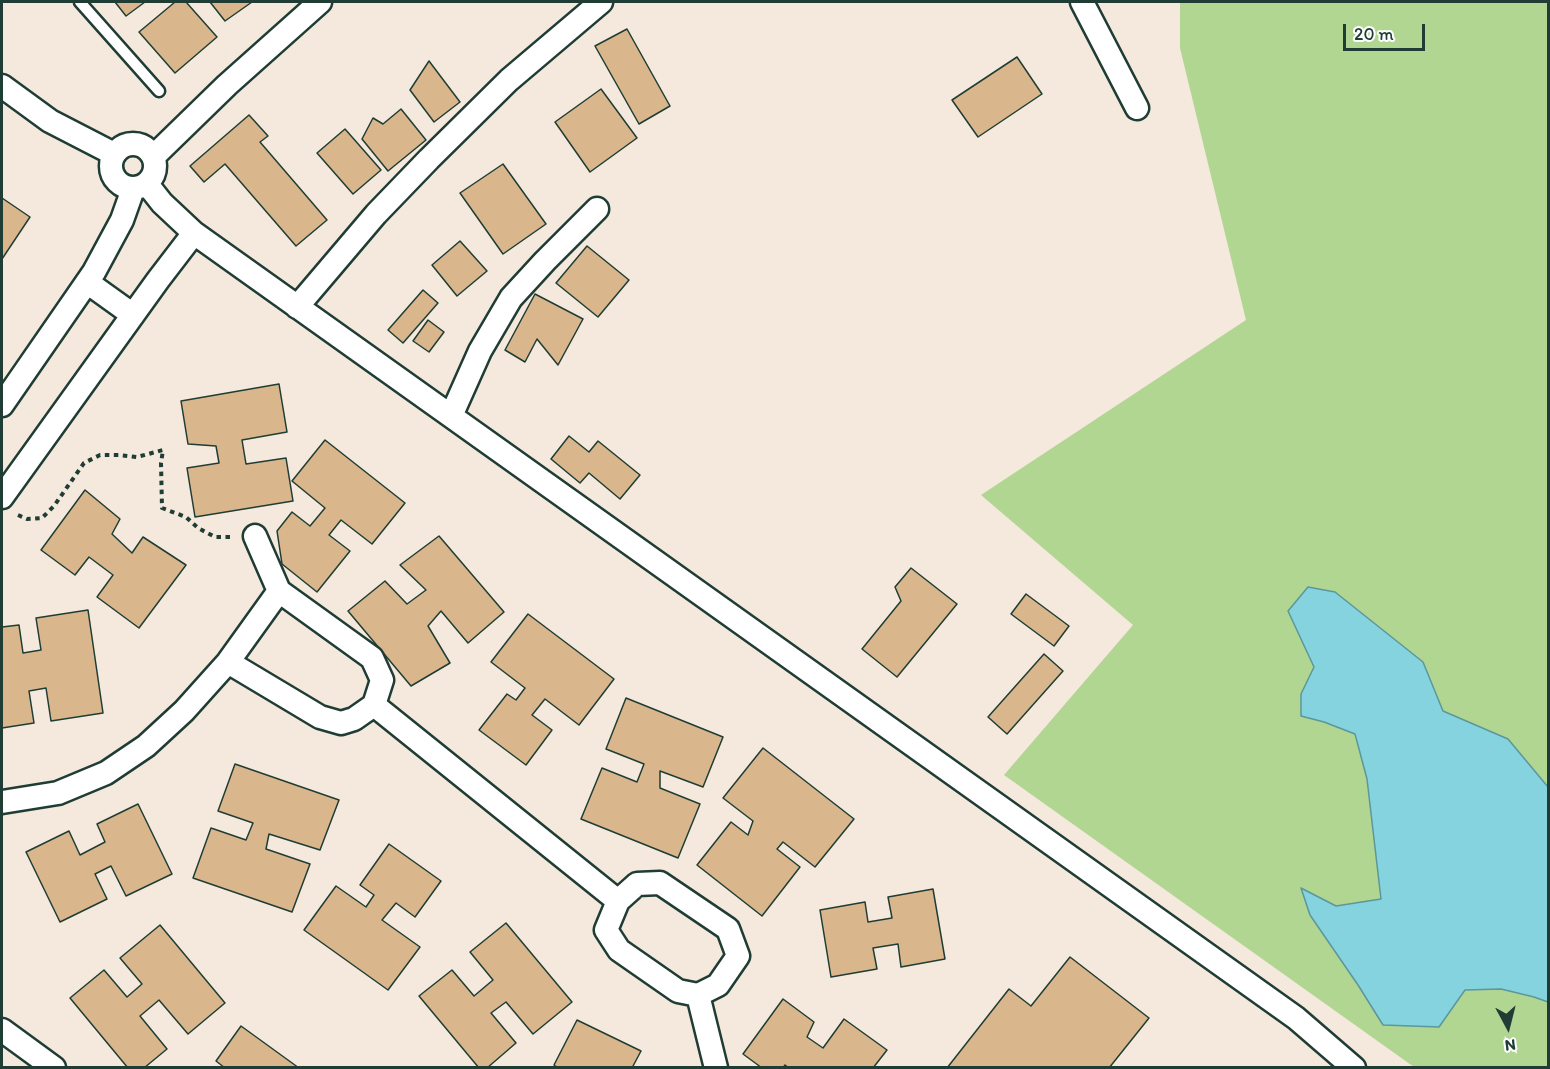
<!DOCTYPE html>
<html>
<head>
<meta charset="utf-8">
<style>
  body { margin:0 }
  #map { position:relative; width:1550px; height:1069px; overflow:hidden; background:#f4e9dc; font-family:Itim,sans-serif }
  canvas { display:block }
  .frame { position:absolute; inset:0; border:3px solid #1f3d34; pointer-events:none }
  .north { position:absolute; left:1478px; top:997px; width:60px; height:60px; -webkit-text-stroke:4px #fff; paint-order:stroke; rotate:173deg; font-size:16px; font-weight:700; line-height:24px; text-align:center; color:#1f3d34 }
  .north::after { content:''; display:block; margin:auto; width:21px; height:27px; background:#1f3d34; clip-path:polygon(50% 0,100% 100%,50% 72%,0 100%) }
  .scale { position:absolute; left:1343px; top:24px; width:82px; height:27px; box-sizing:border-box; border:3px solid #1f3d34; border-top:0; padding-left:8px; font-size:18px; line-height:21px; white-space:nowrap; color:#1f3d34; -webkit-text-stroke:4px #fff; paint-order:stroke }
</style>
</head>
<body>
<div id="map">
<canvas width="1550" height="1069"></canvas>
<div class="frame"></div>
<div class="north">N</div>
<div class="scale">20 m</div>
</div>
<script>
const c = document.querySelector('canvas').getContext('2d');
c.lineJoin = 'round';
function fillPath(path, color) { c.fillStyle = color; c.fill(path, 'evenodd'); }
function stroke(path, color, width, dash) { c.strokeStyle = color; c.lineWidth = width; c.lineCap = dash ? 'butt' : 'round'; c.setLineDash(dash || []); c.stroke(path); }
const green = new Path2D(`
  M1180 2H1548V1067H1414L1004 775 1133 625 981 495 1246 320 1180 48Z`);
const water = new Path2D(`
  M1308 587 1335 592 1423 662 1443 711 1508 739 1548 787V1002L1534 997 1501 989 1465 990 1439 1027 1383 1025 1358 985 1310 915 1301 888 1336 906 1381 899 1367 779 1355 734 1324 722 1301 716V694L1314 667 1288 611Z`);
const building = new Path2D(`
  M115 2H145L126 16Z
  M175 2H186L217 37 175 73 139 32Z
  M210 2H252L225 21Z
  M627 29 670 106 639 124 595 46Z
  M1017 57 1042 94 978 137 952 100Z
  M429 61 460 102 434 122 410 90Z
  M601 89 637 138 590 172 555 122Z
  M401 109 426 140 388 171 362 139 373 118 383 124Z
  M249 115 268 136 260 142 327 220 296 246 225 164 204 182 190 166Z
  M345 129 381 170 353 194 317 153Z
  M503 164 546 224 503 254 460 193Z
  M2 198 30 217 2 259Z
  M460 241 487 271 457 296 432 265Z
  M587 246 629 280 598 317 556 283Z
  M423 290 438 303 403 343 388 330Z
  M535 294 583 319 558 365 537 339 525 362 505 350Z
  M428 320 444 332 429 352 413 341Z
  M279 384 287 432 242 440 246 464 286 458 293 501 195 517 187 468 219 463 216 446 188 444 181 401Z
  M569 436 589 452 598 441 640 475 620 499 589 473 580 483 551 459Z
  M325 440 405 503 372 544 341 520 329 535 350 551 317 592 282 564 277 531 292 512 310 526 325 508 292 481Z
  M85 490 120 519 112 534 132 553 143 537 186 565 139 628 97 597 113 575 89 557 75 575 41 550Z
  M439 536 504 612 468 643 441 611 428 626 450 663 411 686 348 611 385 581 407 604 426 590 400 565Z
  M911 568 957 604 897 677 862 649 901 601 895 587Z
  M1026 594 1069 626 1054 646 1011 614Z
  M88 610 103 713 51 721 46 688 29 691 34 723 2 728V627L19 625 23 653 41 650 36 618Z
  M528 614 614 679 579 725 545 699 532 715 552 730 526 765 479 730 507 694 516 700 525 688 491 662Z
  M1044 654 1063 671 1007 734 988 717Z
  M626 698 723 737 703 787 660 771V788L700 804 678 858 581 819 602 768 637 782 644 764 606 749Z
  M763 748 854 819 815 867 783 842 777 849 800 867 762 916 697 865 731 822 748 835 753 821 723 798Z
  M235 764 339 800 320 850 269 834 266 849 310 864 292 912 193 878 211 828 246 840 253 823 218 811Z
  M138 804 172 874 126 896 111 866 95 874 107 899 60 922 26 852 69 831 80 855 105 842 97 824Z
  M389 844 441 881 415 917 396 903 382 920 420 947 388 990 304 930 336 886 366 907 374 895 360 885Z
  M933 889 945 959 901 967 898 944 873 948 877 969 831 977 820 910 865 902 868 922 892 918 888 897Z
  M506 923 572 1002 533 1034 506 1002 491 1013 516 1043 487 1068H479L419 996 452 970 474 996 493 980 470 952Z
  M160 925 225 1003 188 1034 159 1000 140 1016 167 1049 144 1068H128L70 998 104 970 127 997 142 984 120 958Z
  M1070 957 1149 1018 1109 1068H947L1009 989 1031 1006Z
  M783 999 814 1022 807 1037 823 1048 844 1019 887 1050 873 1068H789L785 1065 783 1068H762L743 1054Z
  M577 1020 641 1051 632 1068H558L554 1065Z
  M241 1026 299 1068H225L216 1061Z`);
const path = new Path2D(`
  M18 515 27 519 42 518 54 506 84 463 100 455H119L137 457 163 450 161 463 162 508 186 517 198 528 215 537H231`);
const lane = new Path2D(`
  M80 2 159 91`);
const street = new Path2D(`
  M1082 2 1137 108
  M2 86 50 121 114 154
  M111 166a22 22 0 1 1 44 0a22 22 0 1 1-44 0Z
  M153 157 227 85 320 2
  M147 184 162 203 194 233 1296 1018 1354 1068
  M87 282 133 315
  M297 307 376 214 429 159 509 80 601 2
  M2 405 94 272 122 220 133 189
  M451 416 480 351 511 298 545 261 597 209
  M2 497 158 280 194 233
  M228 662 320 717 341 723 354 719 374 705 382 680 372 658 279 591
  M374 705 618 901
  M2 802 58 793 106 773 146 746 184 711 228 662 279 591 255 536
  M660 883 728 929 738 956 718 985 698 995 678 991 619 950 606 930 618 901 637 884Z
  M698 995 716 1068
  M2 1030 54 1068`);
fillPath(green, '#b1d692');
fillPath(water, '#84d3df');
stroke(water, '#5c979b', 1.5);
fillPath(building, '#dab68c');
stroke(building, '#1f3d34', 1.5);
stroke(lane, '#1f3d34', 15);
stroke(street, '#1f3d34', 27);
stroke(path, '#1f3d34', 4, [4.5, 4.5]);
stroke(lane, '#fff', 10);
stroke(street, '#fff', 22);
</script>
</body>
</html>
